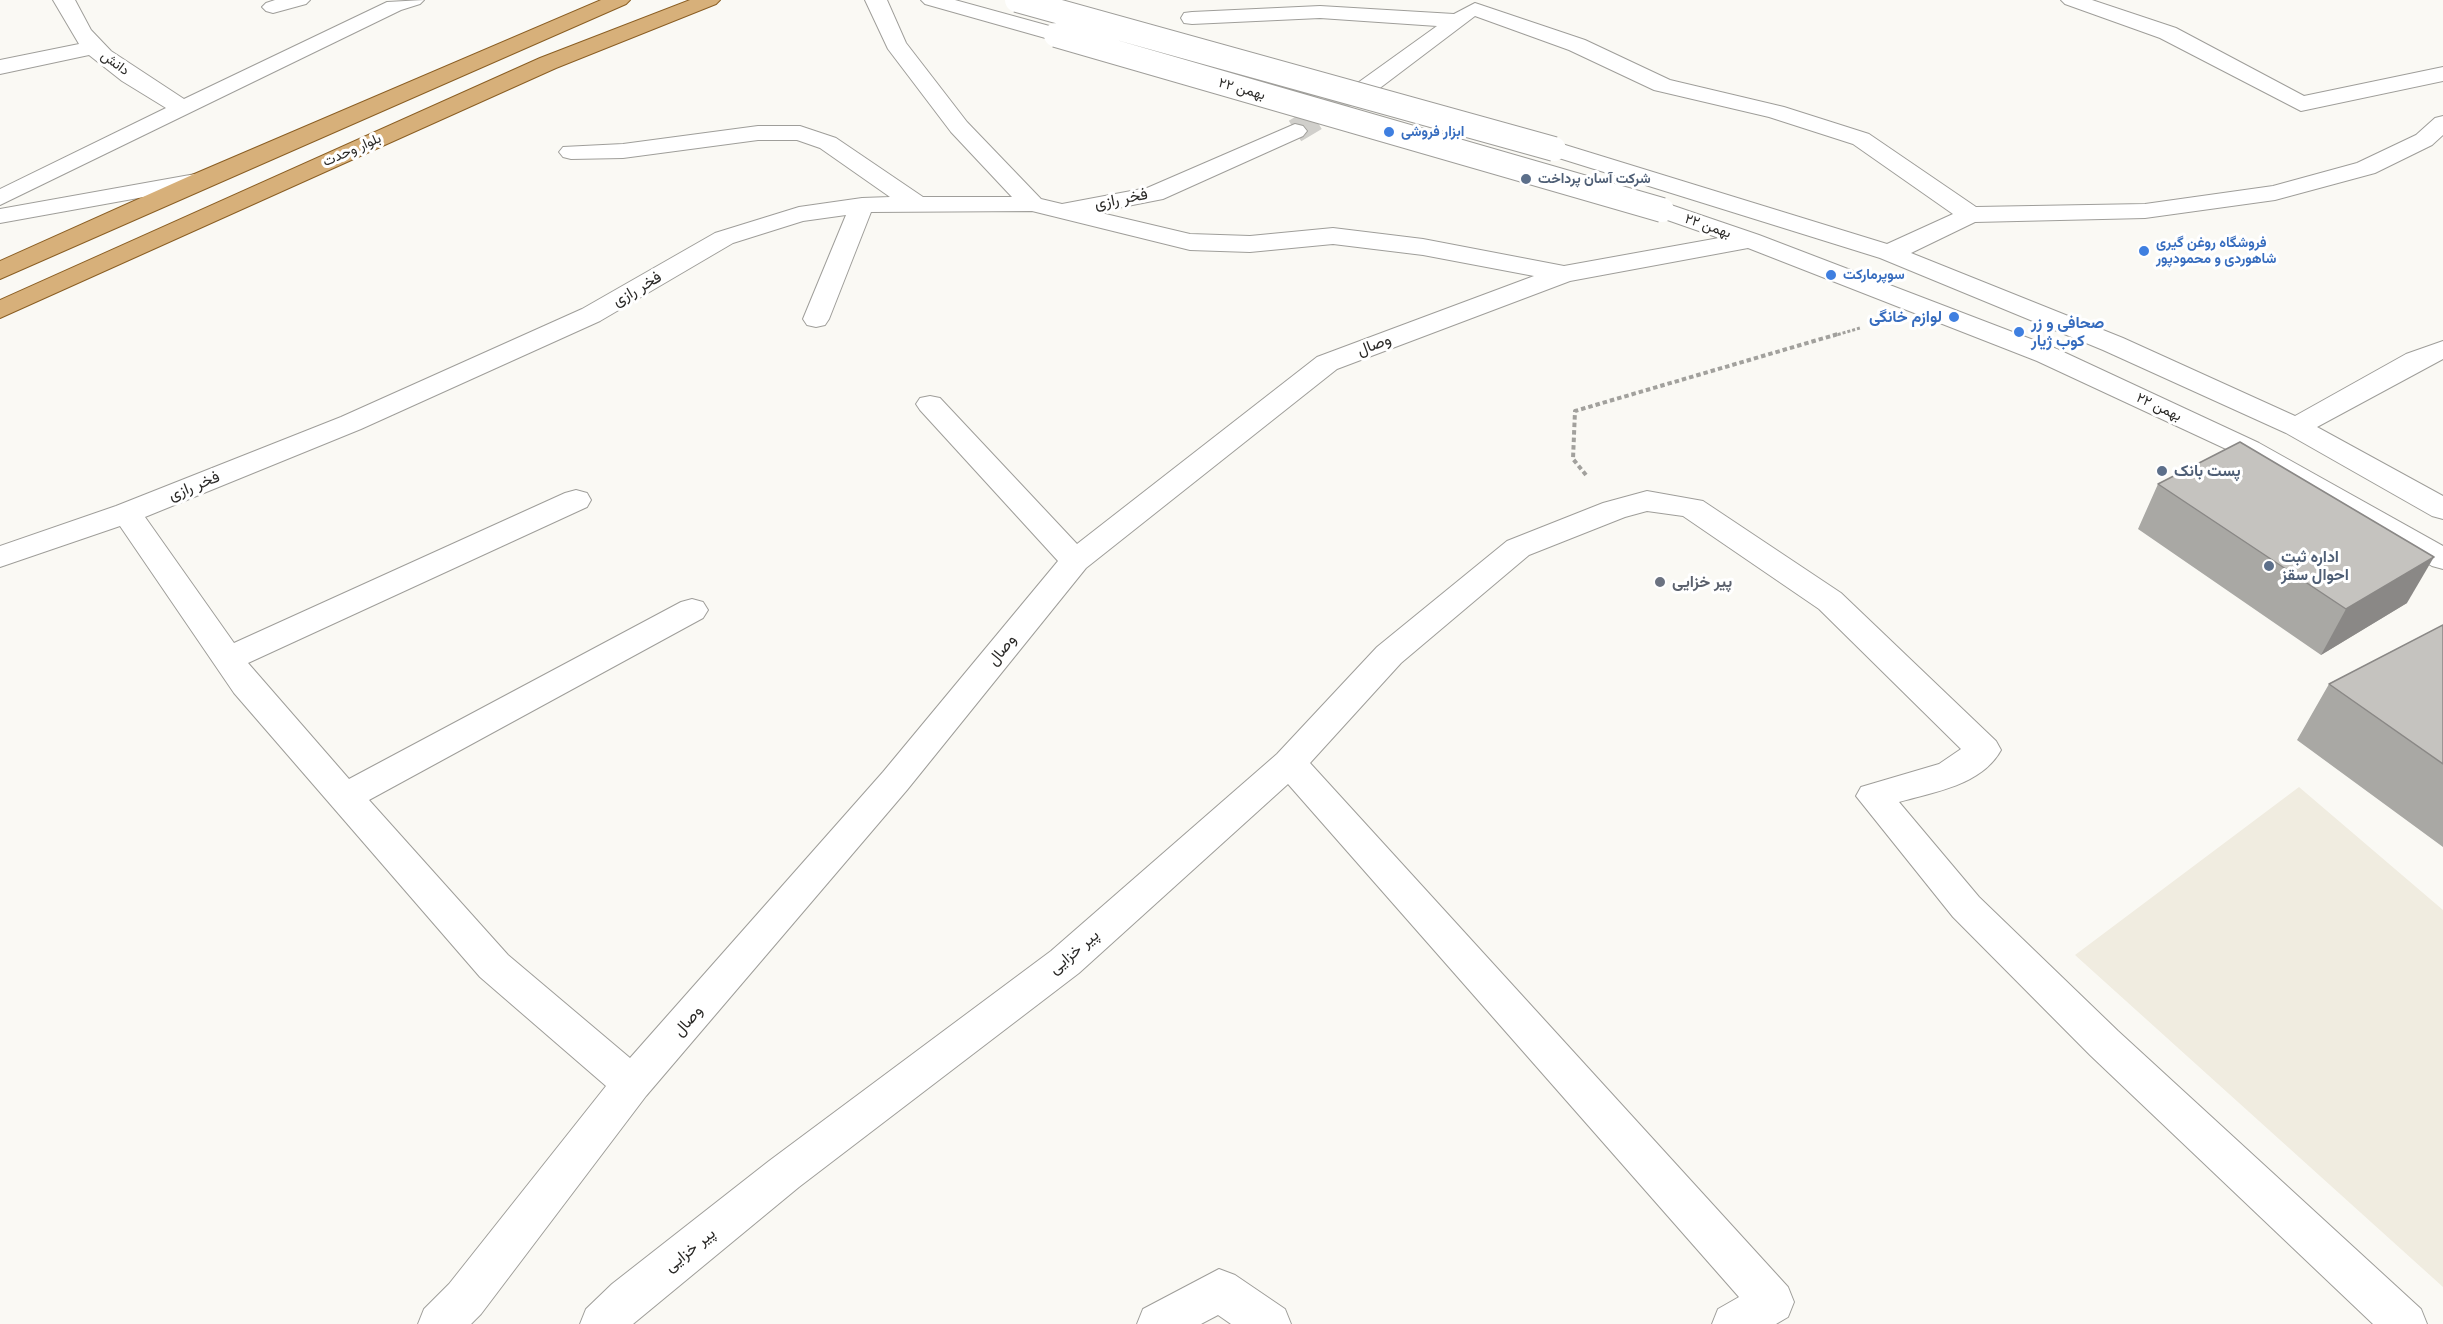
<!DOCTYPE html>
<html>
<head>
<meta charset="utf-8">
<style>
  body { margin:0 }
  canvas { display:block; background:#faf9f4 }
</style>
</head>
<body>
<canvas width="2443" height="1324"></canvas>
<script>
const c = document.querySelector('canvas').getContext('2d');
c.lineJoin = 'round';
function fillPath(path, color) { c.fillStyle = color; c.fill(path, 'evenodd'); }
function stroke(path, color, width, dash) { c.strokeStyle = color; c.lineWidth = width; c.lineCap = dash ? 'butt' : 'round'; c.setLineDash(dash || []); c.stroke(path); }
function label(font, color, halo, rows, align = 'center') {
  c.font = font + ' Inter,Vazirmatn,sans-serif'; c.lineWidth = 6; c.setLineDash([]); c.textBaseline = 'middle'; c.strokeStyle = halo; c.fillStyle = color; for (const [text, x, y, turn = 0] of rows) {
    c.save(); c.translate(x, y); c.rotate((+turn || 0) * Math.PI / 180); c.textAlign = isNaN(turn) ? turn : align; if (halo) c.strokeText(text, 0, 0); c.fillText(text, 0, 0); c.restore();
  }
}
const built = new Path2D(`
  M2299 787 2443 910V1287L2075 955Z`);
const minorTunnel = new Path2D(`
  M1295 131 1360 92`);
const pathFar1 = new Path2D(`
  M1833 336 1860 328`);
const path = new Path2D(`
  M1586 475 1573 459 1575 411 1838 334`);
const minor = new Path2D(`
  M53 0H75L91 30 111 51 184 99 387 2 424 0 420 4 401 10 0 205V189L166 108 122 81 89 55 0 74V60L79 44Z
  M275 0H310L306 4 273 13 266 11 262 7 266 3Z
  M865 0H887L906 43 967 122 1041 199 1062 204 1147 188 1295 124 1303 126 1307 131 1303 136 1163 199 1097 212 1190 234 1250 236 1333 228 1423 239 1564 266 1719 238 1653 215 1650 210 1653 205 1662 203 1671 205 1759 235 2057 349 2259 443 2443 546V569L2432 566 2239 455 2037 361 1748 248 1570 281 1337 369 1086 568 907 790 646 1096 481 1314 471 1324H418L424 1309 449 1284 606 1086 480 977 234 693 120 526 0 567V546L116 506 341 417 582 309 715 233 799 207 862 198 890 197 820 148 797 140H758L623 158 571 159 563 157 559 152 563 147 623 144 758 126H800L836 138 923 197H1012L951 132 888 49ZM1032 211 1190 250 1250 252 1333 244 1423 255 1534 276 1317 357 1077 544 940 398 930 396 920 398 916 404 920 410 1058 561 883 772 630 1058 508 955 369 800 703 618 708 610 703 602 692 599 681 602 349 779 248 663 587 507 591 500 587 493 576 490 565 493 234 643 145 517 361 429 600 321 733 243 803 221 846 215 803 319 807 325 816 327 825 325 829 319 871 212Z
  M921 0H955L1064 30 1067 35 1064 40 1056 41 925 4Z
  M2061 0H2092L2176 28 2304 96 2443 67V81L2301 111 2160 38 2065 4Z
  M1475 3 1585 40 1670 80 1784 107 1869 134 1976 207 2145 204 2273 186 2357 163 2416 135 2435 118 2443 116V135L2432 145 2375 173 2275 200 2145 218 1975 222 1911 253 2123 338 2295 416 2406 354 2443 341V359L2317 427 2443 496V519L2432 516 2286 433 2103 350 1880 258 1546 154 1542 149 1546 144H1562L1887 244 1953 214 1853 144 1769 117 1654 90 1569 50 1475 16 1368 97H1352L1349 92 1352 87 1437 26 1320 18 1192 24 1184 23 1181 18 1184 13 1192 12 1320 6 1454 14Z
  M201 173 210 175 213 180 210 185 0 223V209Z
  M1647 491 1703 501 1841 593 1996 741 2001 750C1982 785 1934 792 1899 802L1979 897 2118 1031 2421 1309 2427 1324H2373L2090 1055 1953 917 1856 796 1861 787 1939 764 1961 749 1819 609 1683 516 1647 511 1625 517 1529 555 1401 663 1310 763 1788 1287 1794 1302 1788 1317 1776 1324H1712L1718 1309 1739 1297 1288 784 1079 973 799 1187 633 1324H580L586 1309 612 1284 769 1161 1051 951 1277 754 1377 647 1507 541 1603 503Z
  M1219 1269 1235 1275 1285 1309 1291 1324H1231L1218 1315 1201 1324H1137L1143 1309Z`);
const major = new Path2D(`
  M601 0H630L626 4 0 279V261L192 175Z
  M690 0H720L716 4 556 68 0 318V300L540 58Z`);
const minorBridge = new Path2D(`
  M1017 0 1554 149
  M1056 35 1662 210`);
const wall = new Path2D(`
  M2158 484 2407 603 2321 655 2138 529Z
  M2443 625V847L2297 740 2329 684Z`);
const shadedWall = new Path2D(`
  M2434 557 2407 603 2321 655 2346 609Z`);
const building = new Path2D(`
  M2240 442 2434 557 2346 609 2158 484Z
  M2443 625V764L2329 684Z`);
const markers = [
  [1389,132,6,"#3f7fe0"],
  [1526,179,6,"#5c6f8a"],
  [2144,251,6,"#3f7fe0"],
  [1831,275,6,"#3f7fe0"],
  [1954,317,6,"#3f7fe0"],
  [2019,332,6,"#3f7fe0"],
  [2162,471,6,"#5c6f8a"],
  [2269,566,6,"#5c6f8a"],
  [1660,582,6,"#6b7280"]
];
const farStreetnames = [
  ["دانش",115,63,36],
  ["۲۲ بهمن",1242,89,16],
  ["بلوار وحدت",352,150,-24],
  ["۲۲ بهمن",1708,226,19],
  ["۲۲ بهمن",2159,407,25]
];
const farShopnames = [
  ["ابزار فروشی",1401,132],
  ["فروشگاه روغن گیری",2156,243],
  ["شاهوردی و محمودپور",2156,259],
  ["سوپرمارکت",1843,275]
];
const farServicenames = [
  ["شرکت آسان پرداخت",1538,179]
];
const streetNames = [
  ["فخر رازی",1121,199,-11],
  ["فخر رازی",637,289,-30],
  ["وصال",1374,345,-21],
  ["فخر رازی",194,486,-22],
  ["وصال",1002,650,-51],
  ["پیر خزایی",1074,952,-40],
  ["وصال",688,1021,-49],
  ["پیر خزایی",690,1250,-39]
];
const shopNames = [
  ["لوازم خانگی",1942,317],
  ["صحافی و زر",2031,323,"left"],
  ["کوب ژیار",2031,341,"left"]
];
const serviceNames = [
  ["پست بانک",2174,471],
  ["اداره ثبت",2281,557],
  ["احوال سقز",2281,575]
];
const worshipNames = [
  ["پیر خزایی",1672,582]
];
fillPath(built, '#f0ece0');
stroke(minorTunnel, '#d0cfcb', 24, [24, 12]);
stroke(minor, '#9f9e9a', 2);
stroke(major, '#8a5e23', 2);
stroke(pathFar1, '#a2a19d', 3, [3, 2]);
stroke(path, '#a2a19d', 4, [4.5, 3]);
fillPath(minor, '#fff');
fillPath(major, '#d7b07a');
stroke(minorBridge, '#9f9e9a', 26, []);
stroke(minorBridge, '#fff', 24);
fillPath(wall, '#a9a8a4');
fillPath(shadedWall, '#8a8886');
fillPath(building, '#c5c3bf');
stroke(building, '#8a8886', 1.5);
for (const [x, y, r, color] of markers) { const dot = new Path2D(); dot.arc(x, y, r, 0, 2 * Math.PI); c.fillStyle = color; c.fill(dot); stroke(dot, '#fff', 2); }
label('14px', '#2a2927', '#fff', farStreetnames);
label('bold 14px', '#366cbe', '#fff', farShopnames, 'left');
label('bold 14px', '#4e5e75', '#fff', farServicenames, 'left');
label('16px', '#2a2927', '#fff', streetNames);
label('bold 16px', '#366cbe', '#fff', shopNames, 'right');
label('bold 16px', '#4e5e75', '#fff', serviceNames, 'left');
label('bold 16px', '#5b616d', '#fff', worshipNames, 'left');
</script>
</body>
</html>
